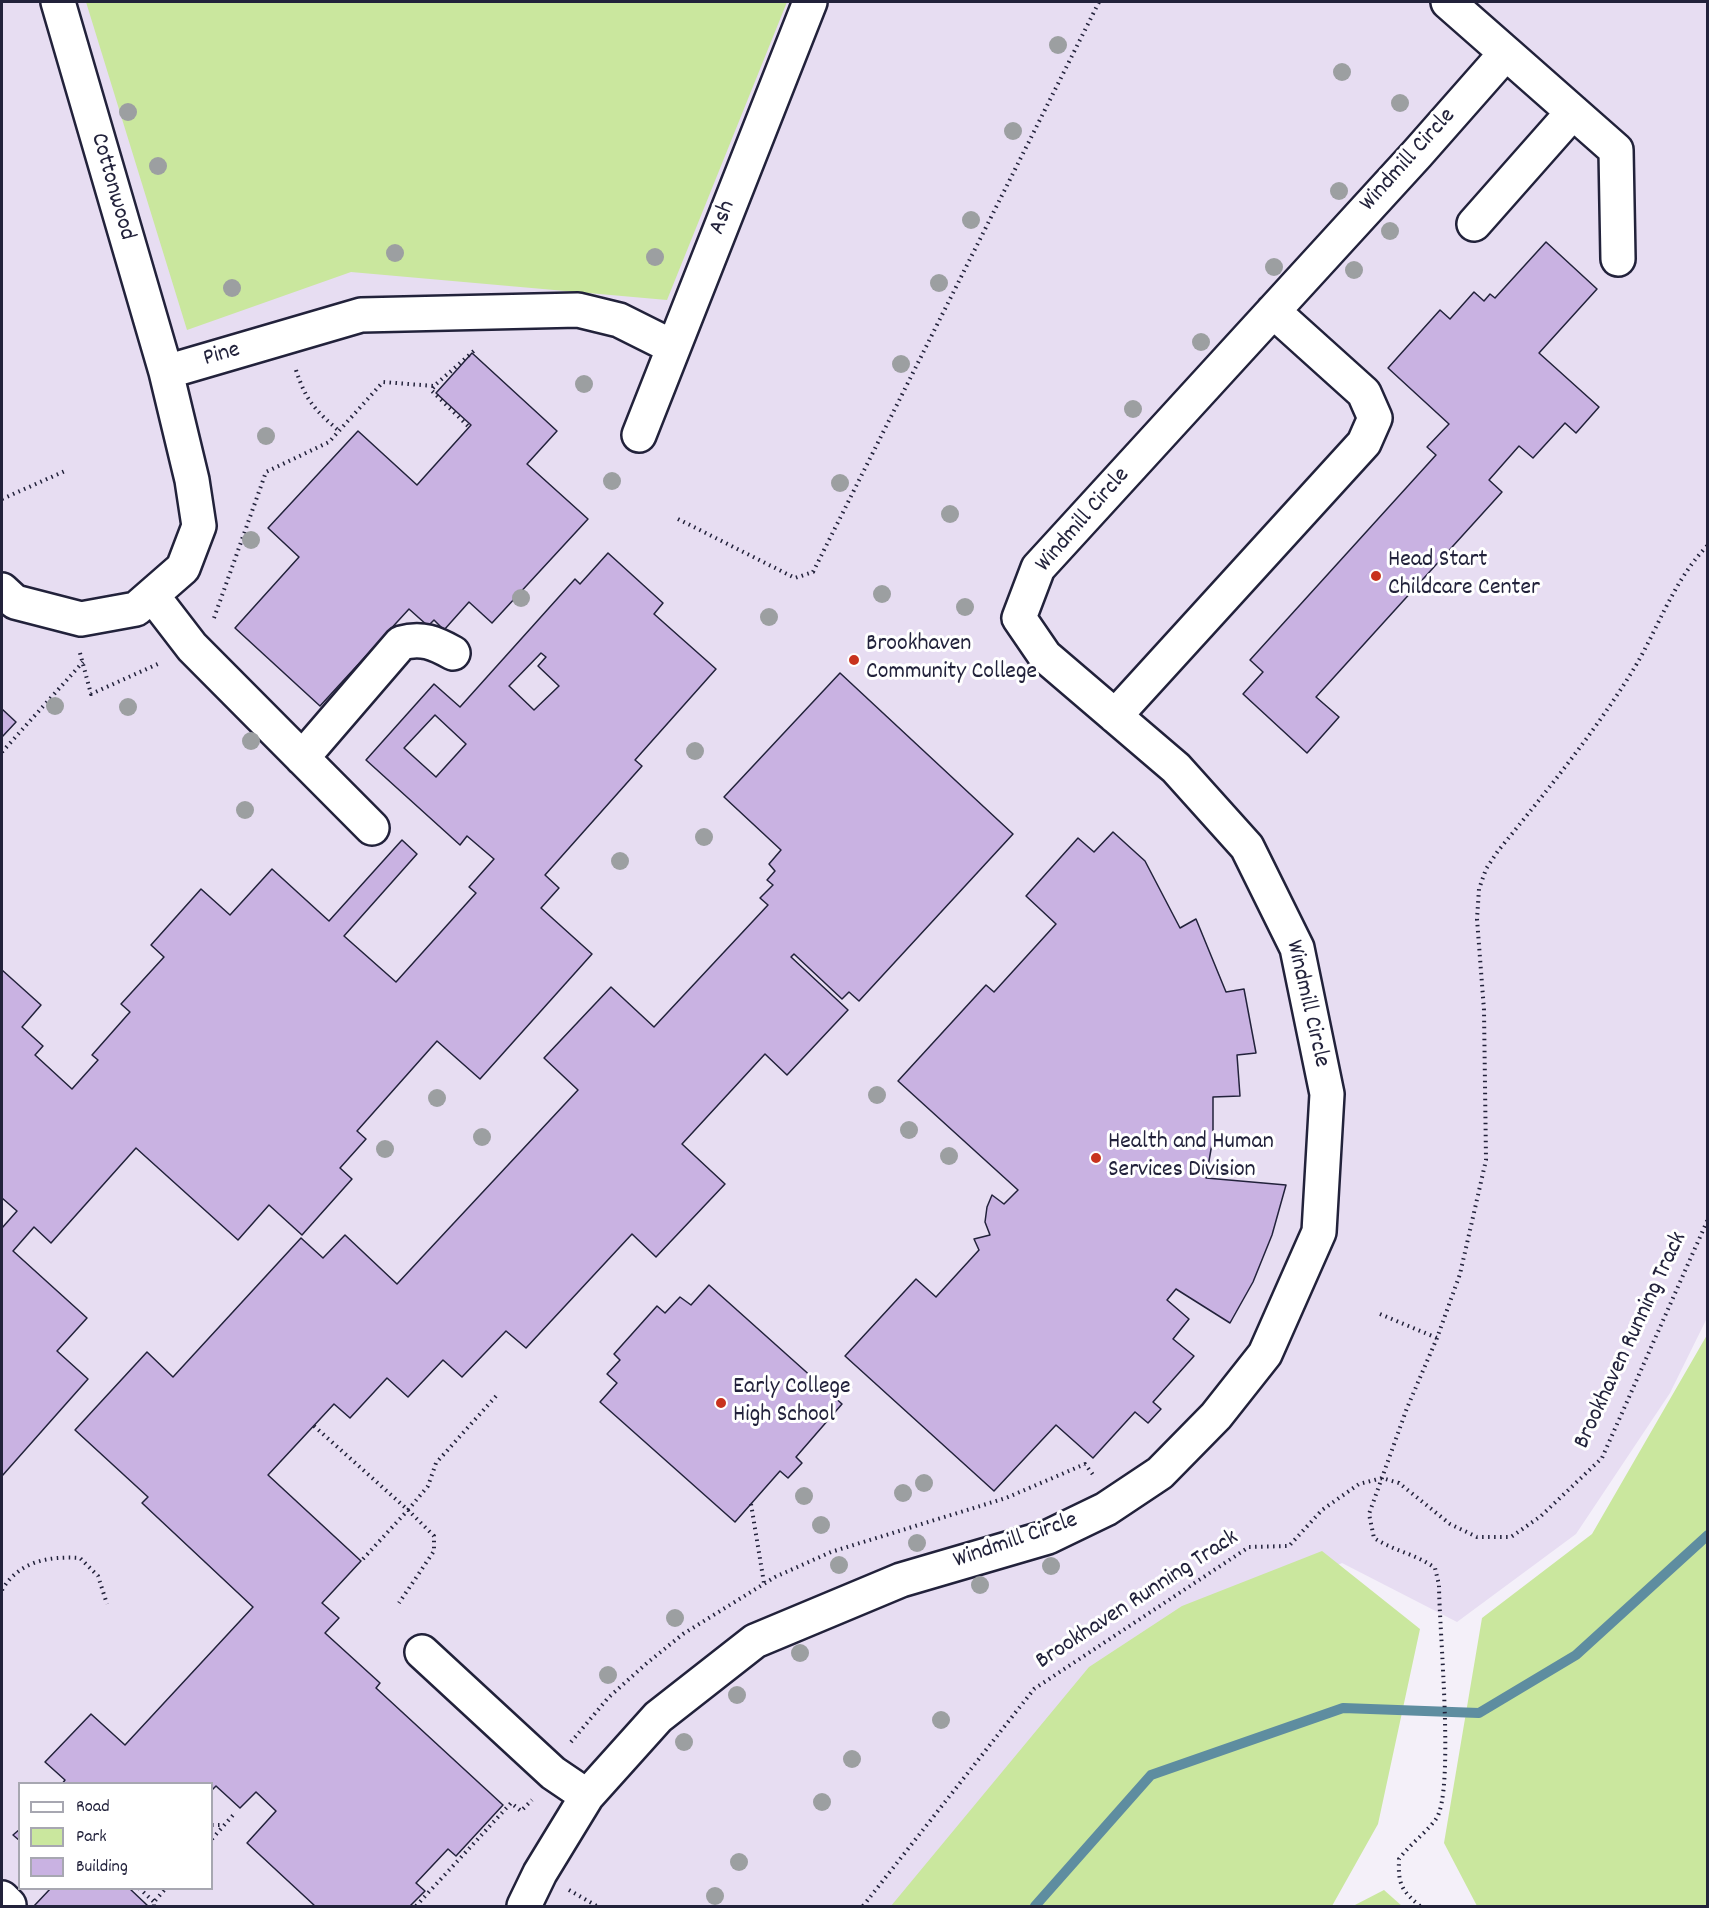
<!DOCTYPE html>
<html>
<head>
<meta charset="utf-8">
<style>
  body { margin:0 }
  #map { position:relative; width:1709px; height:1908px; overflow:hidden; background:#f4f0f9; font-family:Dekko,sans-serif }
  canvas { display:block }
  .frame { position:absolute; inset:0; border:3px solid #22223b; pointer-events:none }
  .legend { position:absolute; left:18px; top:1782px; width:195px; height:108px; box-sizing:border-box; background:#fff; border:2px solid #a7a7b1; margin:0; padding:8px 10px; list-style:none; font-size:18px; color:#22223b }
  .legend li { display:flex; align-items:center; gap:12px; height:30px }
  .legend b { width:30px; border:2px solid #a7a7b1 }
</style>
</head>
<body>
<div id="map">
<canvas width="1709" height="1908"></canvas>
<div class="frame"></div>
<ul class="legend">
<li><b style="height:8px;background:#fff"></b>Road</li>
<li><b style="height:16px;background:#cae79e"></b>Park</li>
<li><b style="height:16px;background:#c9b2e2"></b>Building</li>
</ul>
</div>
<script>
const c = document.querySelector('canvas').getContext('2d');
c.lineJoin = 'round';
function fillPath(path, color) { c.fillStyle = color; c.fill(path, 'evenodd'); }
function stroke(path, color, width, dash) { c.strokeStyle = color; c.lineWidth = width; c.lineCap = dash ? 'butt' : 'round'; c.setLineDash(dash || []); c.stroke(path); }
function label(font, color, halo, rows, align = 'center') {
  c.font = font + ' Dekko,sans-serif'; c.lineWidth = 6; c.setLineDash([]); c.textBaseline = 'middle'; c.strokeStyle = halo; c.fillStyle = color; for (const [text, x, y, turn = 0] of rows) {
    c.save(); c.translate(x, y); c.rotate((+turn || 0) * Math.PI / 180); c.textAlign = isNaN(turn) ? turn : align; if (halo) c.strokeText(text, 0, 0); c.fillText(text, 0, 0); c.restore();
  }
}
const built = new Path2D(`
  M2 2H1707V1318L1670 1393 1576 1534 1457 1622 1342 1563 1109 1677 924 1906H2ZM20 1784H212V1888H20Z`);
const green = new Path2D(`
  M86 2H787L667 300 351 272 187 330Z
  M1707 1335V1906H1477L1444 1843 1482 1618 1592 1534Z
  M1322 1551 1420 1629 1378 1824 1332 1906H891L1089 1667 1182 1606Z
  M1384 1890 1402 1906H1353Z`);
const stream = new Path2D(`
  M1035 1906 1151 1775 1343 1708 1479 1713 1576 1655 1708 1535`);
const building = new Path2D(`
  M1546 242 1597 289 1539 353 1599 407 1576 433 1565 423 1533 458 1519 446 1489 480 1502 492 1316 697 1339 717 1307 753 1243 694 1263 672 1250 660 1436 455 1427 447 1449 424 1388 368 1440 310 1450 319 1474 292 1484 301 1490 294 1495 298Z
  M472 353 557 431 527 464 588 519 492 623 469 602 444 630 434 620 428 626 409 609 320 706 235 628 299 557 268 528 358 431 417 485 471 425 436 393Z
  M608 553 663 603 654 614 716 669 635 760 642 766 545 875 559 888 541 908 592 954 480 1079 437 1041 357 1131 366 1139 340 1168 352 1179 302 1235 269 1205 238 1240 136 1148 51 1243 34 1227 13 1251 87 1318 57 1351 88 1379 2 1476V1228L17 1211 2 1198V970L41 1005 22 1027 43 1046 35 1055 72 1089 98 1060 92 1055 130 1012 121 1004 164 957 151 945 201 889 230 915 272 869 329 921 402 840 417 854 344 936 396 982 476 893 469 887 494 859 467 836 460 845 366 760 434 684 460 707 575 579 580 584ZM541 653 546 657 538 666 559 686 534 710 509 686ZM435 715 466 744 436 777 404 748Z
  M840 673 1013 834 859 1001 849 992 842 999 794 954 791 957 848 1010 787 1075 765 1054 682 1144 725 1184 656 1257 632 1234 526 1348 506 1331 462 1377 443 1360 408 1397 387 1378 350 1418 334 1404 268 1475 361 1561 322 1603 339 1618 325 1633 380 1683 376 1688 503 1805 456 1856 448 1849 416 1883 425 1891 410 1906H315L247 1843 276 1811 256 1792 240 1808 216 1786 212 1790V1784H62L65 1780 45 1762 91 1714 125 1745 253 1607 142 1503 148 1497 75 1430 147 1352 173 1377 301 1238 323 1258 345 1235 397 1284 578 1090 544 1058 611 987 654 1027 768 905 760 898 773 885 767 880 775 871 769 864 781 850 724 797Z
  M2 709 16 722 2 737Z
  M1113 832 1145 861 1180 928 1196 919 1226 992 1244 989 1256 1053 1237 1055 1240 1096 1213 1097V1138L1206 1178 1286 1185 1272 1235 1253 1282 1230 1323 1176 1289 1167 1300 1189 1319 1173 1339 1194 1356 1153 1402 1161 1409 1148 1423 1135 1412 1093 1458 1056 1425 994 1491 845 1356 916 1279 936 1297 979 1250 974 1239 990 1235 985 1222 987 1207 992 1195 1004 1204 1018 1190 898 1081 986 985 994 992 1056 924 1026 896 1078 838 1094 852Z
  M709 1285 842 1404 796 1457 802 1463 788 1478 780 1471 735 1522 600 1402 617 1383 607 1374 620 1360 614 1354 657 1306 665 1313 680 1297 691 1305Z
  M20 1829V1841L13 1835Z
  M51 1888H129L148 1906H34Z`);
const path = new Path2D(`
  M1708 277V281
  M296 370C306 401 315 410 339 431
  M434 387 431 390 469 427
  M2 499 65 471
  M678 519 795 578 813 572 1099 2
  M214 618 266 472 329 442 383 382 434 386 476 349
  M80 653 91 694 160 663
  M2 752 83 662
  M1380 1314 1437 1338
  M314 1426 408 1510 428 1486 436 1463 497 1395
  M751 1504 764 1583
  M363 1559 408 1510 434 1536V1551L399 1603
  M2 1590C19 1561 49 1556 80 1558L98 1576 107 1604
  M571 1742 608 1698 647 1663 683 1634 775 1577 831 1552 1006 1498 1085 1464 1094 1476
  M212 1825H223
  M212 1839 234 1814
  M139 1888 154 1902
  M569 1890 597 1906
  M154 1906V1902L166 1888
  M416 1906 511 1803 521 1811 532 1800
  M863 1906 1034 1689 1249 1547 1289 1546 1322 1510 1359 1484 1382 1478 1399 1483 1450 1524 1477 1537H1511L1541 1516 1602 1458 1708 1219
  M1420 1906C1401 1890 1398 1884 1399 1859 1410 1844 1426 1833 1436 1819 1455 1792 1439 1628 1439 1585L1435 1568C1416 1554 1394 1551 1374 1538L1369 1514 1407 1408 1437 1338 1460 1274 1486 1160 1484 1010 1477 919 1479 889 1486 869 1498 851C1545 793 1591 737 1630 675 1658 631 1671 583 1708 545`);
const minor = new Path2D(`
  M58 2 166 372
  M1506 53 1616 150 1618 259
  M1474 224 1573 112
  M639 435 810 2
  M2 590 15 602 81 619 136 609 183 568 199 526 192 480 166 372 361 315 578 310 619 320 673 347
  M152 595 192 647 372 828
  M1115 716 1364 443 1375 418 1364 393 1273 311
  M302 758 401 643C422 637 435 643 453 653
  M422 1652 553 1773 587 1796
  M2 1898 9 1905
  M524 1906 540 1873 587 1796 658 1717 755 1641 901 1580 1048 1537 1106 1509 1160 1473 1216 1416 1265 1354 1319 1232 1327 1094 1297 948 1247 847 1176 768 1045 656 1019 618 1038 568 1417 154 1506 53 1448 2`);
const trees = [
  [1058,45],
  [1342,72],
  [1400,103],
  [128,112],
  [1013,131],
  [158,166],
  [1339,191],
  [971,220],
  [1390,231],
  [395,253],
  [655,257],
  [1274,267],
  [1354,270],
  [939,283],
  [232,288],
  [1201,342],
  [901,364],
  [584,384],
  [1133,409],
  [266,436],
  [612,481],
  [840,483],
  [950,514],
  [251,540],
  [882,594],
  [521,598],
  [965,607],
  [769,617],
  [55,706],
  [128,707],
  [251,741],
  [695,751],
  [245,810],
  [704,837],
  [620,861],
  [877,1095],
  [437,1098],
  [909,1130],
  [482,1137],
  [385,1149],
  [949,1156],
  [924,1483],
  [903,1493],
  [804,1496],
  [821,1525],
  [917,1543],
  [839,1565],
  [1051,1566],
  [980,1585],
  [675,1618],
  [800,1653],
  [608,1675],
  [737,1695],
  [941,1720],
  [684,1742],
  [852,1759],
  [822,1802],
  [739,1862],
  [715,1896]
];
const markers = [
  [1376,576,6,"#c8321e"],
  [854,660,6,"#c8321e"],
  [1096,1158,6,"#c8321e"],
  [721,1403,6,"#c8321e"]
];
const streetNames = [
  ["Windmill Circle",1409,161,-48],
  ["Cottonwood",111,187,74],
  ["Ash",724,218,-69],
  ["Pine",222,356,-16],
  ["Windmill Circle",1084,521,-49],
  ["Windmill Circle",1306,1004,77],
  ["Brookhaven Running Track",1632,1341,-65],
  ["Windmill Circle",1016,1542,-19],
  ["Brookhaven Running Track",1138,1601,-33]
];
const poiNames = [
  ["Head Start",1388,562],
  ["Childcare Center",1388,590],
  ["Brookhaven",866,646],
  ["Community College",866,674],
  ["Health and Human",1108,1144],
  ["Services Division",1108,1172],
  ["Early College",733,1389],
  ["High School",733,1417]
];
fillPath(built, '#e7ddf2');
fillPath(green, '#cae79e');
stroke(stream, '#5e8da0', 10);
fillPath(building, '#c9b2e2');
stroke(building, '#22223b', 1.5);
stroke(minor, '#22223b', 38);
stroke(path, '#22223b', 4, [1.5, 4.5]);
stroke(minor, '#fff', 33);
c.fillStyle = '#9c9fa1';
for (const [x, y] of trees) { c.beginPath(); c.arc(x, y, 9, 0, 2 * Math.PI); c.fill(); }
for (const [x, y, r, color] of markers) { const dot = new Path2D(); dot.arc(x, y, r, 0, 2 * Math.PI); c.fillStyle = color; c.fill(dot); stroke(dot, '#fff', 2); }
label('24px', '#22223b', '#fff', streetNames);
label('24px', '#22223b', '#fff', poiNames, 'left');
</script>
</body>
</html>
